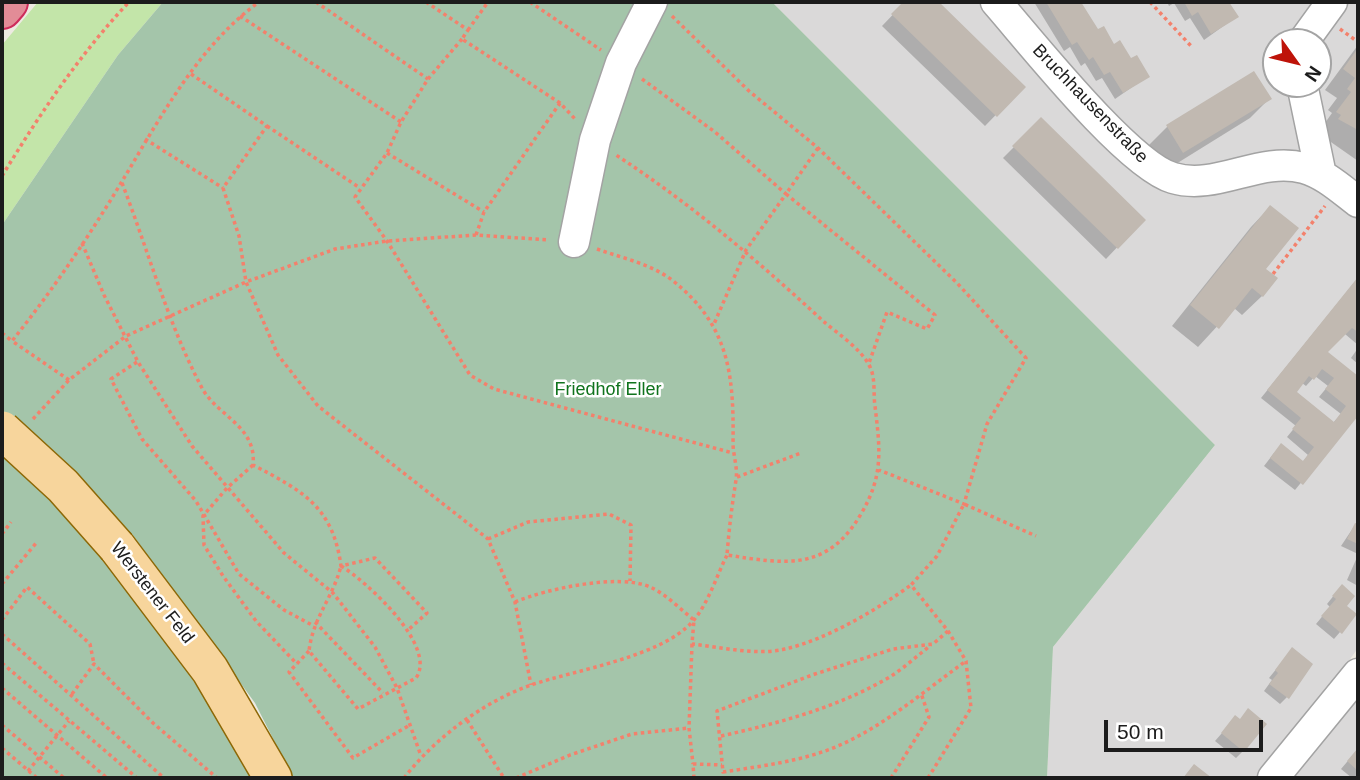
<!DOCTYPE html>
<html>
<head>
<meta charset="utf-8">
<style>
  body { margin:0 }
  #map { position:relative; width:1360px; height:780px; overflow:hidden; background:#edeae1; font-family:Helvetica,sans-serif }
  canvas { display:block }
  .frame { position:absolute; inset:0; border:4px solid #1c1c1c; pointer-events:none }
  .north { position:absolute; left:1262px; top:28px; width:70px; height:70px; box-sizing:border-box; background:#fff; border:2px solid #a4a4a4; border-radius:50%; rotate:124deg; font-size:19px; font-weight:700; line-height:28px; text-align:center; color:#1c1c1c }
  .north::after { content:''; display:block; margin:auto; width:24px; height:32px; background:#be1309; clip-path:polygon(50% 0,100% 100%,50% 72%,0 100%) }
  .scale { position:absolute; left:1104px; top:720px; width:159px; height:32px; box-sizing:border-box; border:4px solid #1c1c1c; border-top:0; padding-left:9px; font-size:21px; line-height:24px; white-space:nowrap; color:#1c1c1c; -webkit-text-stroke:5px #fff; paint-order:stroke }
</style>
</head>
<body>
<div id="map">
<canvas width="1360" height="780"></canvas>
<div class="frame"></div>
<div class="north">N</div>
<div class="scale">50 m</div>
</div>
<script>
const c = document.querySelector('canvas').getContext('2d');
c.lineJoin = 'round';
function fillPath(path, color) { c.fillStyle = color; c.fill(path, 'evenodd'); }
function stroke(path, color, width, dash) { c.strokeStyle = color; c.lineWidth = width; c.lineCap = dash ? 'butt' : 'round'; c.setLineDash(dash || []); c.stroke(path); }
function label(font, color, halo, rows, align = 'center') {
  c.font = font + ' Helvetica,sans-serif'; c.lineWidth = 5; c.setLineDash([]); c.textBaseline = 'middle'; c.strokeStyle = halo; c.fillStyle = color; for (const [text, x, y, turn = 0] of rows) {
    c.save(); c.translate(x, y); c.rotate((+turn || 0) * Math.PI / 180); c.textAlign = isNaN(turn) ? turn : align; if (halo) c.strokeText(text, 0, 0); c.fillText(text, 0, 0); c.restore();
  }
}
const residential = new Path2D(`
  M772 2H1358V648L1315 708 1256 778H1047L1053 647 1215 445ZM1276 42H1318V84H1276Z
  M1358 693V778H1289Z`);
const grass = new Path2D(`
  M38 2H163L118 55 2 225V45Z`);
const cemetery = new Path2D(`
  M163 2H772L1215 445 1053 647 1047 778H293L255 703 132 534 103 561C159 628 211 700 251 778H2V225L118 55Z`);
const shadow = new Path2D(`
  M905 2H936L1023 87 985 126 882 26Z
  M1034 2H1079L1097 32 1148 76 1115 99 1102 78 1096 81 1085 63 1081 66 1070 47 1064 51Z
  M1167 2H1227L1236 17 1204 40 1190 18 1185 21 1174 3 1169 6Z
  M1358 45V161L1318 133 1332 113 1328 110 1337 98 1325 90Z
  M1269 99 1250 118 1163 172 1148 146 1167 127Z
  M1041 120 1143 220 1106 259 1003 158Z
  M1270 207 1262 296 1242 315 1234 308 1198 347 1172 326 1251 227Z
  M1358 278V345L1345 334 1325 352 1358 379V413L1295 490 1264 466 1274 453 1302 463 1308 455 1287 437 1296 426 1261 398ZM1315 376 1328 386 1319 397 1341 414 1333 423 1294 392 1302 383 1306 386Z
  M1358 348V364L1351 358Z
  M1355 525 1358 526V554L1341 546Z
  M1358 555V586L1347 580Z
  M1335 594 1344 606 1340 632 1334 639 1316 624 1330 607 1327 604Z
  M1286 657 1287 697 1280 704 1264 691 1272 680 1269 678Z
  M1229 725 1243 751 1236 758 1215 741Z
  M1358 749V778H1352L1341 769Z`);
const building = new Path2D(`
  M903 2H939L1026 87 997 117 891 14Z
  M1046 2H1081L1098 29 1104 26 1114 44 1120 40 1131 58 1137 55 1150 77 1123 93 1110 72 1104 75 1093 57 1089 60 1077 42 1072 45Z
  M1184 2H1229L1239 17 1211 34 1198 12 1192 16Z
  M1358 48V130L1338 119 1341 115 1336 112 1351 92 1347 89 1355 78 1343 69Z
  M1254 71 1272 99 1183 153 1166 125Z
  M1041 117 1146 220 1118 249 1012 146Z
  M1270 205 1299 228 1266 269 1278 278 1263 297 1252 288 1219 329 1190 305Z
  M1358 277V332L1352 328 1328 352 1358 376V416L1303 485 1270 458 1281 443 1303 461 1314 447 1292 429 1301 418 1267 390ZM1322 369 1334 378 1325 389 1346 406 1334 422 1297 392 1309 376 1314 380Z
  M1355 523 1358 524V544L1347 539Z
  M1342 584 1355 596 1347 606 1357 614 1342 634 1321 616 1336 599 1332 596Z
  M1292 647 1313 664 1289 699 1269 684 1278 673 1275 670Z
  M1248 708 1267 724 1244 752 1221 733 1235 715 1240 719Z
  M1358 748V771L1347 761Z
  M1194 764 1212 778H1183Z`);
const path = new Path2D(`
  M316 2 428 79
  M426 2 468 30 462 39 560 103 576 120
  M530 2 601 50
  M1150 2 1192 47
  M240 16 401 122
  M672 16 749 91 818 148 957 283 1026 358 987 424 964 504 879 470
  M1340 29 1358 42
  M468 30 488 2
  M462 39 428 79 401 122 387 153 355 197 387 241 470 375 494 389 733 453
  M191 74 267 126 223 188 239 236 246 282 278 355 318 406 488 539 515 602 531 685
  M642 79 715 132 786 194 746 250 714 324
  M267 126 360 188
  M145 139 223 188
  M818 148 786 194 935 315 927 329 887 312 869 363
  M387 153 484 212
  M2 176C40 114 79 55 129 2
  M122 183C148 250 168 324 202 388 217 416 257 426 253 465 303 491 333 507 341 566L375 558 427 613 407 631
  M476 235 484 212 560 103
  M82 243 104 295 138 362 192 446 284 553 333 593 375 647 397 688 421 756
  M597 249C622 258 651 264 672 280 729 325 734 374 733 443 733 455 738 468 736 480 732 505 729 529 727 555 785 564 827 572 861 514 884 475 880 449 875 406 873 393 876 377 869 365 861 349 837 333 823 321 757 260 691 204 616 155
  M1273 274 1325 206
  M2 333 12 341
  M137 362 111 379 142 439 196 501 239 574 284 610 312 625
  M69 380 12 341C52 291 88 238 121 183 159 120 198 46 259 2
  M33 419 69 380 126 336 246 282 335 249 387 241 476 235 549 240
  M253 465 227 488 203 516 204 545 223 576 256 621 297 664
  M737 477 801 453
  M2 534 11 522
  M488 539 528 522 609 514 631 525 630 581
  M341 566C366 581 438 646 416 678L358 709 309 651C313 617 332 600 341 566Z
  M2 584 37 542
  M515 602C546 589 619 573 650 587 666 594 680 609 694 620L692 644C721 647 756 656 785 649 826 640 878 609 911 585
  M2 620 27 587 90 644 94 664
  M315 622 383 693
  M948 631 933 644 893 649 815 674 717 711 723 772C755 767 788 763 819 753 873 736 920 694 966 661
  M2 634 164 778
  M692 644 689 728 693 764
  M309 651 289 672 353 758 410 725
  M2 663 137 778
  M2 688 107 778
  M72 694 94 664 153 723 217 778
  M467 720 504 778
  M2 725 64 778
  M721 736C779 723 836 708 888 678 903 669 917 656 931 645
  M2 748 37 778
  M28 771 69 721
  M404 778C435 738 483 702 531 685 575 670 662 657 693 621 708 604 717 575 727 555
  M516 778 570 755 632 734 689 728
  M694 778 693 764 722 765
  M891 778 929 717 921 693
  M928 778 971 708 966 661 948 631 911 585 937 556 964 504 1036 536`);
const minor = new Path2D(`
  M996 2C1030 41 1128 165 1173 178 1217 191 1259 156 1304 168 1325 174 1342 190 1358 202
  M1303 42 1332 2
  M1302 84 1321 175
  M574 242 595 140 621 63 652 2
  M1273 778 1358 674`);
const major = new Path2D(`
  M117 547 210 670 273 778`);
const highway = new Path2D(`
  M2 9 8 2`);
const majorBridge = new Path2D(`
  M2 430 63 486 117 547`);
const streetNames = [
  ["Bruchhausenstraße",1090,104,46],
  ["Werstener Feld",152,593,52]
];
const parkNames = [
  ["Friedhof Eller",608,390]
];
fillPath(residential, '#dad9d9');
fillPath(grass, '#c3e5a9');
fillPath(cemetery, '#a4c5aa');
fillPath(shadow, '#0003');
fillPath(building, '#c1b9b1');
stroke(minor, '#a3a3a3', 33);
stroke(major, '#8d6806', 40);
stroke(highway, '#ce2b5a', 42);
stroke(path, '#f3816c', 3.5, [3.5, 3.5]);
stroke(minor, '#fff', 30);
stroke(major, '#f7d59c', 37);
stroke(highway, '#e28c97', 38);
stroke(majorBridge, '#8d6806', 40, []);
stroke(majorBridge, '#f7d59c', 37);
label('18px', '#1c1c1c', '#fff', streetNames);
label('18px', '#10731d', '#fff', parkNames);
</script>
</body>
</html>
